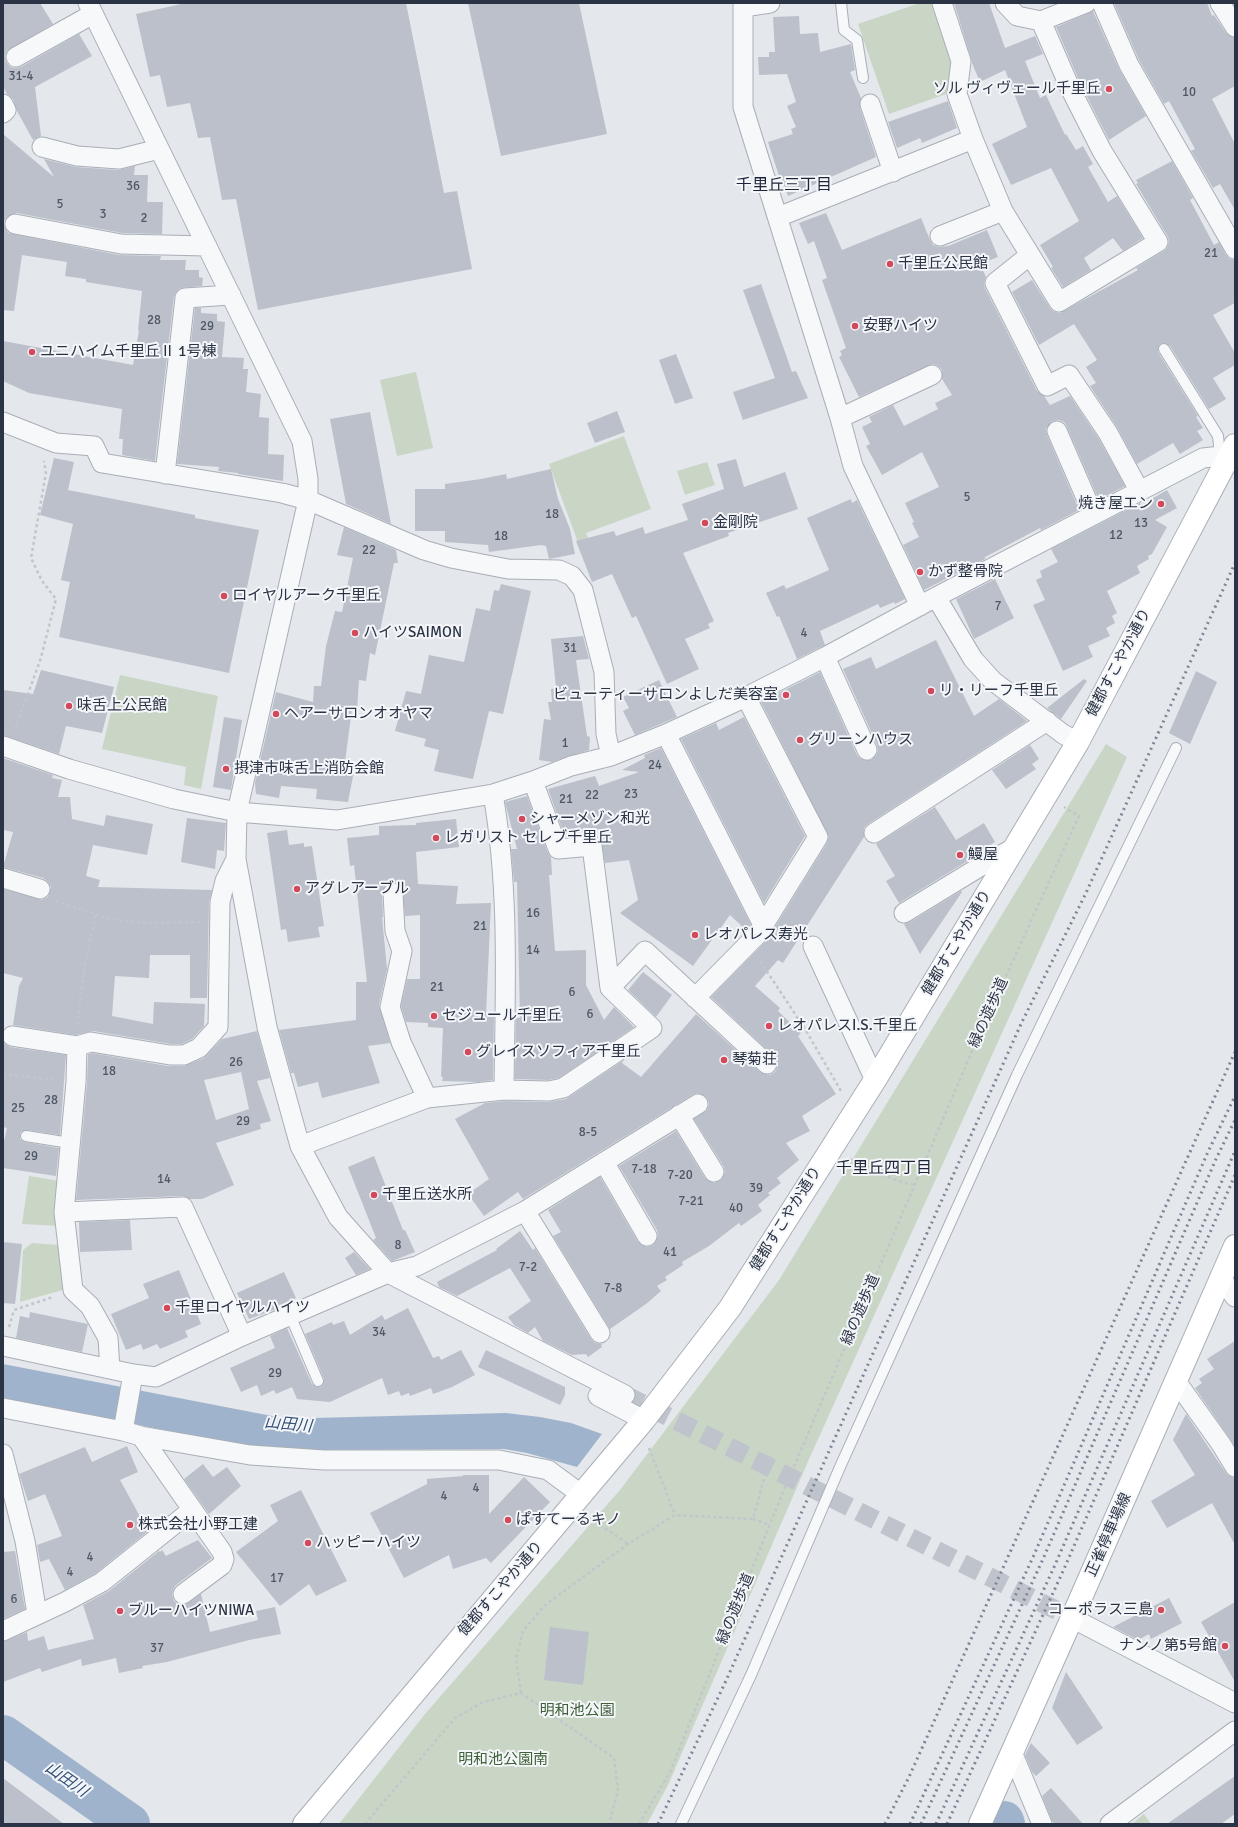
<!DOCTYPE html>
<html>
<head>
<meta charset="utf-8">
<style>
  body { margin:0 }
  #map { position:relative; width:1238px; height:1827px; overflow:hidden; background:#e4e7ec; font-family:Signika,sans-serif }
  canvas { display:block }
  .frame { position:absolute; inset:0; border:4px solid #2b3445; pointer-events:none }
</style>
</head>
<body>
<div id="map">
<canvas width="1238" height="1827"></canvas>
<div class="frame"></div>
</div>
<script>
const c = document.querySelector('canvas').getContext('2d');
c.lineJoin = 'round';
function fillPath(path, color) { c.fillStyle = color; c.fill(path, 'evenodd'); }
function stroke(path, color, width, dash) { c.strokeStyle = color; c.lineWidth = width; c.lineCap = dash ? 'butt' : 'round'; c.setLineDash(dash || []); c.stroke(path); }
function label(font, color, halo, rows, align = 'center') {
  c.font = font + ' Signika,"Noto Sans JP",sans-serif'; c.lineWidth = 4; c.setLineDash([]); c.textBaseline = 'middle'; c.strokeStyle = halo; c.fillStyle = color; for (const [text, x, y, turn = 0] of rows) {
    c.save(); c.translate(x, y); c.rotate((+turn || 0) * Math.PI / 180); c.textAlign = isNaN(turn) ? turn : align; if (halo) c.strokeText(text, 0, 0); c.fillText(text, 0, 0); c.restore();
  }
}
const green = new Path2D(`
  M920 3H931L954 69 949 93 889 114 858 24Z
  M416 372 433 448 397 456 380 380Z
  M624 436 651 509 586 533 589 541 579 545 549 464Z
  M707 462 715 485 685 495 677 471Z
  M120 675 218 696 201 789 184 785 186 767 102 749Z
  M1106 744 1127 757 810 1457 668 1785 647 1824H339L425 1714 620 1490 779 1280Z
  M29 1176 60 1181 55 1195 59 1226 22 1224Z
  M32 1243 58 1245 70 1288 20 1302 23 1250Z
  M1144 1814 1151 1824H1132Z`);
const water = new Path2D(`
  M3 1364 277 1417 314 1418 506 1413 540 1417 571 1423 602 1434 577 1467 527 1453 504 1449 313 1450 245 1446 3 1398Z`);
const river = new Path2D(`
  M3 1735 130 1824
  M1004 1821 1005 1824`);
const building = new Path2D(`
  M3 3H40L53 24 7 51 5 56 6 62 11 67 16 68 21 67 79 34 92 56 35 87 41 136 33 140 17 111 13 99 7 94 3 87Z
  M186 3H406L444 193 457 191 472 269 258 310 236 199 222 200 210 137 198 138 190 103 167 107 160 75 150 77 136 14Z
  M468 3H579L607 134 501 156Z
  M954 3H989L1005 48 1035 36 1043 54 1025 61 1040 98 1046 95 1065 135 1066 134 1076 150 1083 146 1093 164 1088 167 1108 202 1117 196 1143 238 1123 251 1113 238 1084 258 1091 270 1063 287 1051 268 1053 267 1040 245 1079 221 1051 168 1011 185 992 144 1027 127 1005 70 980 82 972 63 971 58Z
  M1114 3H1207L1212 16 1214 15 1226 33 1235 38V86L1212 99 1235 144V210L1220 184 1213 188 1191 151 1195 149 1169 101 1164 104 1139 60Z
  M1093 11 1119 69 1146 116 1109 140 1081 85 1056 27Z
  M799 16 800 34 818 33 820 52 851 44 855 70 850 72 861 98 860 108 876 157 788 196 781 176H779L768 142 793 134 791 129 796 127 787 106 796 102 787 74 759 75 758 57H769V52H775L773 17Z
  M948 101 957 128 922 143 920 138 897 148 888 122Z
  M3 134 54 177 44 159 76 167 118 170 135 166 134 175H148L147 202H163L162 234 122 233 17 213 7 217 4 222 5 227 8 233 119 255 161 256 160 260H186L185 270H199V277L203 278 202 286 180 288 174 296 155 461 122 455 123 439H119L122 409 29 393 3 381V341L133 365 139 330H138L142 291 86 282V279L65 276 67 262 22 255 14 311 3 310Z
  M1172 161 1193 198 1190 200 1214 245 1219 242 1226 255 1230 259 1235 260V303L1213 315 1235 353V365L1213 378 1226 399 1209 409 1170 346 1164 343 1160 344 1158 349V352L1198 416 1196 417 1203 428 1197 431 1203 440 1180 454 1173 443 1137 464 1117 427 1090 386 1096 383 1086 367 1097 360 1074 324 1039 345 1012 292 1032 280 1050 308 1054 312 1060 313 1138 270 1136 268 1164 251 1167 248 1169 242 1168 237 1136 184 1138 183 1136 180Z
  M826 213 842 250 921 218 930 240 933 245 938 247 948 246 987 230 998 257 980 264 986 277 984 283 985 288 1037 391 1044 396 1050 405 1070 396 1099 439 1125 486 1099 500 1067 427 1064 422 1059 420 1052 421 1046 429 1047 435 1079 510 1041 530 1040 528 991 554 985 557V559L924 590 903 545 919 537 912 523 914 522 905 503 939 487 922 452 882 475 866 446 870 444 862 427 872 422 869 417 893 405 904 426 938 409 935 403 952 395 942 379V370L938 366 933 364 859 397 839 357 842 355 840 351 846 348 822 280 827 278 814 241 808 244 799 223Z
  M761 284 792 372 796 371 808 398 743 420 733 392 775 378 743 290Z
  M195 308H201V313L217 314V321L225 322 222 357 244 358 243 369H248L246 392 261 394 259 417 269 418 268 454 284 455 283 481 238 474V473L218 471 219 467 177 464Z
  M676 354 693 398 675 404 659 360Z
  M617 411 625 432 595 443 587 423Z
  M370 412 391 524 346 504 330 419Z
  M54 458 74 462 68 490 195 515V518L259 530 229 673 59 637 70 582 61 580 73 524 40 515Z
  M736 459 744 487 785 472 798 509 728 533 729 536 683 553 714 621 708 624 710 628 685 639 699 669 667 684 636 616 632 618 612 574 592 582 576 541 614 531 616 536 643 527 645 534 688 520 682 504 724 489 717 464Z
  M551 469 558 499 570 529 575 554 549 559 546 546 541 545 489 552 488 545 445 542V531H415V489H445V484L481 479 506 474 507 479Z
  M1167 490 1177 508 1155 520 1167 527 1152 554 1148 556 1149 559 1137 566 1140 573 1107 591 1117 613 1112 616 1115 623 1106 628 1110 636 1088 646 1093 657 1063 671 1033 605 1045 600 1036 580 1042 577 1040 571 1058 562 1051 549 1140 503 1141 505Z
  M851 499 852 503 857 500 905 599 895 604 894 602 880 608 878 604 820 631 825 645 797 659 779 616 777 617 766 593 784 585 786 589 829 570 807 518Z
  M344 527 396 550 398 563H394L375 655 370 653 366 681 359 680 357 710 352 709 344 769 354 771 348 802 316 799 317 789 281 786 279 798 256 794 255 783 276 692 313 702 314 686H321L326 646 335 611 342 612 353 558 337 555Z
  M995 579 1014 618 974 639 956 599Z
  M501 584 531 591 503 714 489 711 473 779 434 771 439 750 424 746 426 739 395 731 406 691 421 694 429 655 464 662 476 608 490 611 494 590 499 591Z
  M583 636 589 659 576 660 587 736 590 737 589 750 552 762 539 760 544 719 551 720 548 702H552L551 689 556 688 551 639Z
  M936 640 974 716 999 699 1027 721 868 824 864 828V837L783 963 778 960 755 986 780 1008 778 1011 801 1033 798 1036 836 1094 802 1116 810 1131 786 1143 799 1160 777 1178 781 1183 768 1193 770 1195 758 1205 762 1211 741 1226 739 1223 709 1246 682 1262 683 1265 665 1277 667 1280 657 1286 661 1291 646 1304 610 1329 553 1236 561 1232 548 1210 600 1177 638 1242 647 1247 653 1245 658 1236 657 1230 619 1166 676 1131 705 1178 714 1183 720 1181 725 1172 724 1167 694 1119 707 1110 709 1104 707 1098 698 1093 692 1095 523 1199 518 1192 484 1216 468 1194 489 1179 455 1119 485 1103 504 1101 549 1102 566 1099 624 1060 622 1063 641 1077 696 1014 760 1072 770 1075 775 1072 778 1066 777 1060 774 1056 711 997 767 940 827 843 829 837 761 702 820 672 857 755 861 759 871 760 876 756 878 751 877 745 843 669 871 657 876 669Z
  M41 670 114 687 102 733 66 726 59 754 3 735V690L33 694Z
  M1196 671 1217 682 1190 744 1169 733Z
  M1084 679 1087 681 1061 719 1047 708Z
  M659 680 677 717 635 735 623 711 629 708 623 697Z
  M224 717 242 720 231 790 213 787Z
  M744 717 805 836 764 903 681 739 716 723 719 730Z
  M1030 745 1039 759 1032 764 1036 769 1006 789 992 770Z
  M661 748 751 925 746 930 730 915 693 966 620 913 638 900 629 860 605 863 599 829 585 834 584 831 565 837 548 789 595 776 599 786 639 772 622 770 645 758 644 755Z
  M3 758 53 775 52 778 62 780 58 797H70L72 819 104 826 106 815 153 824 147 855 93 845 86 876 100 880 98 887 212 890 209 902 207 998H190V955H150L149 978 115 976 112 1016 153 1024 154 1002 205 1004 204 1026 192 1039 182 1044H171L93 1031 76 1035 13 1025 19 986 23 978 3 973V889L42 900 48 897 51 887 48 882 43 878 3 867 13 832 3 830Z
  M527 796 548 853 551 857 552 875H549L555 951 586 950V985L604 1020 614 1007 634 1027 559 1078 548 1080 515 1079 516 1017 520 1018 517 882H514L511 849H517L505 802Z
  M935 807 956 840 984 823 995 842 978 853 979 854 899 903 886 881 895 876 876 844Z
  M187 818 226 823 224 851 217 850 215 869 181 862Z
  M456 819 459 847 416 852 418 884 458 886 456 904 491 903 486 1014 494 1015 493 1080 479 1082 442 1081 443 1077H441L443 1028 428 1027V1023L406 1022 401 1006 407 979H420V915L405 916 402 887 398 883 393 882 387 884 382 893 383 917H382L387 969 379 1005 390 1043 368 1046 380 1083 322 1098 318 1082 298 1087 294 1073H291L279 1030 356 1020V982H367L354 865 350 866 347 838 379 835V826L416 825V823Z
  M287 830 289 845 304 843V847L312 846 324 926 318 927 320 937 288 942 286 929 281 930 267 833Z
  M961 891 962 892 920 954 904 924 910 922Z
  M643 972 672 995 656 1017 628 990Z
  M257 1031 270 1078 257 1081 271 1121 260 1124 261 1129 216 1143 234 1185 202 1199H190L183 1196 76 1200 87 1083 88 1054 92 1053 168 1066H184L204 1058 222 1039ZM241 1072 249 1109 216 1120 204 1080Z
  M3 1043 10 1047 66 1055 60 1135 27 1130 21 1132 20 1135V1139L25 1142 59 1148 56 1176 3 1168V1146L7 1128 3 1127Z
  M374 1156 403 1230H405L415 1252 392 1261 373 1240 376 1238 348 1167Z
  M130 1220 132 1250 80 1252 79 1222Z
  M520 1231 533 1250 535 1248 591 1339 595 1343 603 1344 601 1345 602 1347 588 1357 586 1354 572 1355 543 1341 535 1327 528 1333 514 1325 508 1317 531 1301 510 1268 457 1296 439 1287 437 1282 497 1250 496 1249Z
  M3 1242 22 1244 15 1304 3 1303Z
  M354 1252 370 1269 356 1275 345 1258Z
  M179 1270 201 1324 185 1331 188 1337 160 1349 157 1344 143 1350 141 1344 126 1350 111 1314 149 1298 143 1284Z
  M284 1272 296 1298 278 1306 279 1308 249 1319 237 1293Z
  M408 1308 433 1358 439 1356 441 1360 461 1350 475 1375 452 1387 433 1394 431 1388 410 1396 409 1393 401 1396 399 1391 388 1395 382 1378 330 1402 297 1399 292 1387 276 1394 274 1390 261 1396 257 1385 241 1392 230 1368 275 1348 270 1336 287 1328 312 1384 317 1387H320L323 1385 324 1379 305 1334 332 1322 333 1325 344 1321 350 1335 382 1315 385 1320Z
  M30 1312 88 1324 82 1352 16 1338 20 1316 29 1318Z
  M1235 1341V1446L1195 1388 1202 1383 1199 1379 1214 1369 1207 1359Z
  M486 1350 565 1387V1395L560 1405 478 1367Z
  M1186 1414 1226 1473 1229 1476 1235 1478V1545L1212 1503 1167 1528 1151 1501 1195 1475 1173 1440Z
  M127 1446 138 1472 120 1480 148 1531 96 1573 65 1590 49 1559 40 1562 37 1545 62 1536 45 1494 28 1501 19 1474 85 1447 92 1462Z
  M203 1464 213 1477 227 1467 241 1486 209 1514 184 1479Z
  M463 1475H489V1514L524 1477 550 1502 491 1563 486 1558 453 1569 449 1555 404 1578 370 1513 427 1484V1479L463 1476Z
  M301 1490 347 1581 316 1596 309 1584 280 1606 236 1552 278 1521 270 1505Z
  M198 1540 212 1558 176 1585 173 1589 172 1595 174 1601 179 1604 185 1605 201 1594 210 1632 258 1620 256 1611 275 1607 281 1634 249 1640 167 1662 142 1666 143 1668 119 1673 116 1658 82 1666 81 1659 42 1672 40 1668 3 1682V1642L27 1632 28 1641 44 1636 48 1650 94 1639 83 1605 109 1591 159 1551 160 1552 162 1550 166 1556Z
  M15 1551 25 1609 3 1619V1552Z
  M1169 1598 1182 1623 1151 1639 1149 1634 1138 1640 1113 1627Z
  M1235 1602V1682L1201 1622Z
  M550 1627 589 1632 583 1685 544 1680Z
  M1066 1672 1103 1728 1077 1745 1052 1708Z
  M1031 1743 1050 1763 1036 1776 1032 1772 1025 1755Z
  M1235 1776V1814L1221 1824H1167Z
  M3 1778 64 1824H3Z
  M1051 1788 1083 1824H1055L1052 1821 1042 1796Z`);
const streetTunnel = new Path2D(`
  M625 1395 1072 1618`);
const path = new Path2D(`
  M15 729 40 661 56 599 42 581 31 558 46 473 44 461
  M56 901 111 919 146 923 200 922
  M760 961 805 1029 841 1091
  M78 1025C80 987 87 952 96 915
  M3 1074 56 1080
  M850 1159C874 1171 888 1179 915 1185
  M9 1327 14 1310 53 1297
  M649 1448 675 1515
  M590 1518 628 1544
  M753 1519 770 1525
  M521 1693 516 1659 523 1631 545 1605 628 1544 675 1515 753 1519 771 1453
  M365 1824 455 1718 483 1702 521 1693 614 1758 618 1791 609 1824
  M639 1824 670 1772 783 1492 979 1035 1079 816 1064 807`);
const lane = new Path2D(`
  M841 3 844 30 857 40 863 78
  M1164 349 1218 436 1220 456
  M26 1136 70 1143
  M290 1315 318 1381
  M681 1824 751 1675 840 1467 1017 1075 1176 748`);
const street = new Path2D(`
  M88 3 302 441 308 479V500L237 812 236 859 267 1027 300 1146 338 1217 388 1273 625 1395
  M743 3V107L840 418 853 466 920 606
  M942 3 961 61 957 94 973 139 1003 211 1059 302 1158 242 1102 151 1071 90 1041 21
  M1005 3 1017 16 1041 21 1086 3
  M1102 3 1129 65 1235 249
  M1220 3 1235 27
  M744 7 770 3
  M16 57 93 14
  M3 104 6 110 3 113
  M870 104 893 172
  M42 147 77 156 119 159 159 149
  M778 217 973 139
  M15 224 121 244 207 246
  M940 236 1003 211
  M1030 255 995 283 1047 386 1069 375 1108 433 1139 490
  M840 418 932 375
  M3 422 56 443 94 446 102 463 282 493 308 500 424 550 451 558 508 569 559 570 572 576 583 590 604 672 606 734 611 756
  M1057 431 1093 514
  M165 474 185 298 231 295
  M936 597 973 659 993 681 1063 734 1078 742
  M825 657 867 750
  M666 734 763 925
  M3 746 69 769 174 799 237 812 337 820 493 794 533 781 571 766 611 756 666 734 746 697 825 657 936 597 1203 458 1230 455
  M493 794C510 891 505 992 504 1090
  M874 833 1047 721
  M3 878 40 889
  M393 893 395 931 402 951 390 1007 401 1042 427 1098
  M904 913 986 863 1014 848
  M813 946 875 1080
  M610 988 645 951 767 1064
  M695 998 758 934 818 837 746 697
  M12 1036 77 1046 91 1042 170 1055H184L199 1048 218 1027 220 902 225 881 236 859
  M77 1046 76 1082 64 1212 73 1290 90 1306 108 1338 110 1369
  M679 1115 714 1172
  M300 1146 427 1098 504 1090 549 1091 563 1088 652 1028 610 988 592 846 558 849 533 781
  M604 1162 647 1236
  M525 1211 600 1333
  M64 1212 183 1207 242 1336
  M1221 1278 1235 1297
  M3 1346 133 1374 156 1377 242 1336 388 1273 417 1266 525 1211 698 1104
  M1176 1381 1221 1444 1235 1467
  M598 1396 644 1420
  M3 1408 123 1431 141 1436 250 1455 324 1460H499L548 1470 582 1495
  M123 1431 133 1374
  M141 1436 222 1552 224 1559 222 1565 183 1594
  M3 1454 25 1541 37 1614
  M1072 1618 1235 1703
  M3 1631 65 1602 102 1582 192 1510
  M1012 1752 1042 1824
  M1110 1824 1235 1731`);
const secondary = new Path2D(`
  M304 1824 644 1420 730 1308 875 1080 1078 742 1235 445
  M980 1824 1072 1618 1235 1246`);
const rail = new Path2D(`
  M658 1824 724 1685 1021 1024 1086 893 1235 563
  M885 1824 909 1777 1235 1052
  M910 1824 1034 1555 1207 1154 1235 1096
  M921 1824 1043 1559 1216 1159 1235 1120
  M936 1824 1055 1565 1235 1151
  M947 1824 1064 1569 1235 1175`);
const markers = [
  [1109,89,4,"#d1495b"],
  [890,264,4,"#d1495b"],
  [855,326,4,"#d1495b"],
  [32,352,4,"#d1495b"],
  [1161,504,4,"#d1495b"],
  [705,523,4,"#d1495b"],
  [920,572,4,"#d1495b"],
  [224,596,4,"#d1495b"],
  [355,633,4,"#d1495b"],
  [931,691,4,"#d1495b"],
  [786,695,4,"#d1495b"],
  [69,706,4,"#d1495b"],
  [276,714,4,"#d1495b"],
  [800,740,4,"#d1495b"],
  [226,769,4,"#d1495b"],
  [522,819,4,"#d1495b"],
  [436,838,4,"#d1495b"],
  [960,855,4,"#d1495b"],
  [297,889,4,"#d1495b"],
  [695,935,4,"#d1495b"],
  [434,1016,4,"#d1495b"],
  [769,1026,4,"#d1495b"],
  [468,1052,4,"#d1495b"],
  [724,1060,4,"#d1495b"],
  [374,1195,4,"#d1495b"],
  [167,1308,4,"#d1495b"],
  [508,1520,4,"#d1495b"],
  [130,1525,4,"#d1495b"],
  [308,1543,4,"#d1495b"],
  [1161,1610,4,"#d1495b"],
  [120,1611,4,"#d1495b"],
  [1225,1646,4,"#d1495b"]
];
const numberNames = [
  ["31-4",21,77],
  ["10",1189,93],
  ["36",133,187],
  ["5",60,205],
  ["3",103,215],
  ["2",144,219],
  ["21",1211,254],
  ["28",154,321],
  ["29",207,327],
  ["5",967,498],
  ["18",552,515],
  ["13",1141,524],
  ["12",1116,536],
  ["18",501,537],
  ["22",369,551],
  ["7",998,607],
  ["4",804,634],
  ["31",570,649],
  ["1",565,744],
  ["24",655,766],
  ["23",631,795],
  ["22",592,796],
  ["21",566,800],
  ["16",533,914],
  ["21",480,927],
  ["14",533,951],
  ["21",437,988],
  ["6",572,993],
  ["6",590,1015],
  ["26",236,1063],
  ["18",109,1072],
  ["28",51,1101],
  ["25",18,1109],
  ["29",243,1122],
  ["8-5",588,1133],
  ["29",31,1157],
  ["7-18",644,1170],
  ["7-20",680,1176],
  ["14",164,1180],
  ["39",756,1189],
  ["7-21",691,1202],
  ["40",736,1209],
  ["8",398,1246],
  ["41",670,1253],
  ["7-2",528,1268],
  ["7-8",613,1289],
  ["34",379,1333],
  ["29",275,1374],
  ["4",476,1489],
  ["4",444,1497],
  ["4",90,1558],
  ["4",70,1573],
  ["17",277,1579],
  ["6",14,1600],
  ["37",157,1649]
];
const poiNames = [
  ["ソル ヴィヴェール千里丘",1101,89,"right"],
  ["千里丘公民館",898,264],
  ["安野ハイツ",863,326],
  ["ユニハイム千里丘Ⅱ 1号棟",40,352],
  ["焼き屋エン",1153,504,"right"],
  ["金剛院",713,523],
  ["かず整骨院",928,572],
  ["ロイヤルアーク千里丘",232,596],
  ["ハイツSAIMON",363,633],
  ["リ・リーフ千里丘",939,691],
  ["ビューティーサロンよしだ美容室",778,695,"right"],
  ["味舌上公民館",77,706],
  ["ヘアーサロンオオヤマ",284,714],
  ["グリーンハウス",808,740],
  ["摂津市味舌上消防会館",234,769],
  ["シャーメゾン和光",530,819],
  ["レガリスト セレブ千里丘",444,838],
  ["鰻屋",968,855],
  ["アグレアーブル",305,889],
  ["レオパレス寿光",703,935],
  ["セジュール千里丘",442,1016],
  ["レオパレスI.S.千里丘",777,1026],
  ["グレイスソフィア千里丘",476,1052],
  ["琴菊荘",732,1060],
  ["千里丘送水所",382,1195],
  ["千里ロイヤルハイツ",175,1308],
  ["ぱすてーるキノ",516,1520],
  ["株式会社小野工建",138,1525],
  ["ハッピーハイツ",316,1543],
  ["コーポラス三島",1153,1610,"right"],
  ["ブルーハイツNIWA",128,1611],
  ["ナンノ第5号館",1217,1646,"right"]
];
const streetNames = [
  ["健都すこやか通り",1119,663,-62],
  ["健都すこやか通り",957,943,-59],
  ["緑の遊歩道",989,1013,-66],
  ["健都すこやか通り",786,1219,-58],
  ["緑の遊歩道",861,1310,-67],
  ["正雀停車場線",1109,1535,-66],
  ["健都すこやか通り",501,1589,-49],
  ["緑の遊歩道",736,1609,-68]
];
const parkNames = [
  ["明和池公園",577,1711],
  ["明和池公園南",503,1760]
];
const neighbourhoodNames = [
  ["千里丘三丁目",784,186],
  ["千里丘四丁目",884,1169]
];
const waterNames = [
  ["山田川",288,1425,5],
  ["山田川",66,1780,35]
];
fillPath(green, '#c9d6c5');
fillPath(water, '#9fb4cc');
stroke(river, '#9fb4cc', 40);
fillPath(building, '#bbc0ca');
stroke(streetTunnel, '#bfc3cb', 19, [19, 10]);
stroke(lane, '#a9aeb7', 12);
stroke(street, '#a9aeb7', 21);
stroke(secondary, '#a9aeb7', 24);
stroke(path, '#c2c5cb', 2.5, [3, 3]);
stroke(lane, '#f7f8fa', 10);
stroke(street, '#f7f8fa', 19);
stroke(secondary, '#fff', 22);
stroke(rail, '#7d8696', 3, [2, 4]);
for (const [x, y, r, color] of markers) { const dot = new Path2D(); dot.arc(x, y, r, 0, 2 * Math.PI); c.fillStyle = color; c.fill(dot); stroke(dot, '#f4f6f9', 1.5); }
label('13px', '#4f5766', null, numberNames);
label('15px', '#2b3445', '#f4f6f9', poiNames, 'left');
label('15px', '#2b3445', '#f4f6f9', streetNames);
label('15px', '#3f6138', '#f4f6f9', parkNames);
label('16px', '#1d2536', '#f4f6f9', neighbourhoodNames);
label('italic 16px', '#34527a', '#f4f6f9', waterNames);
</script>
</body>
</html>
